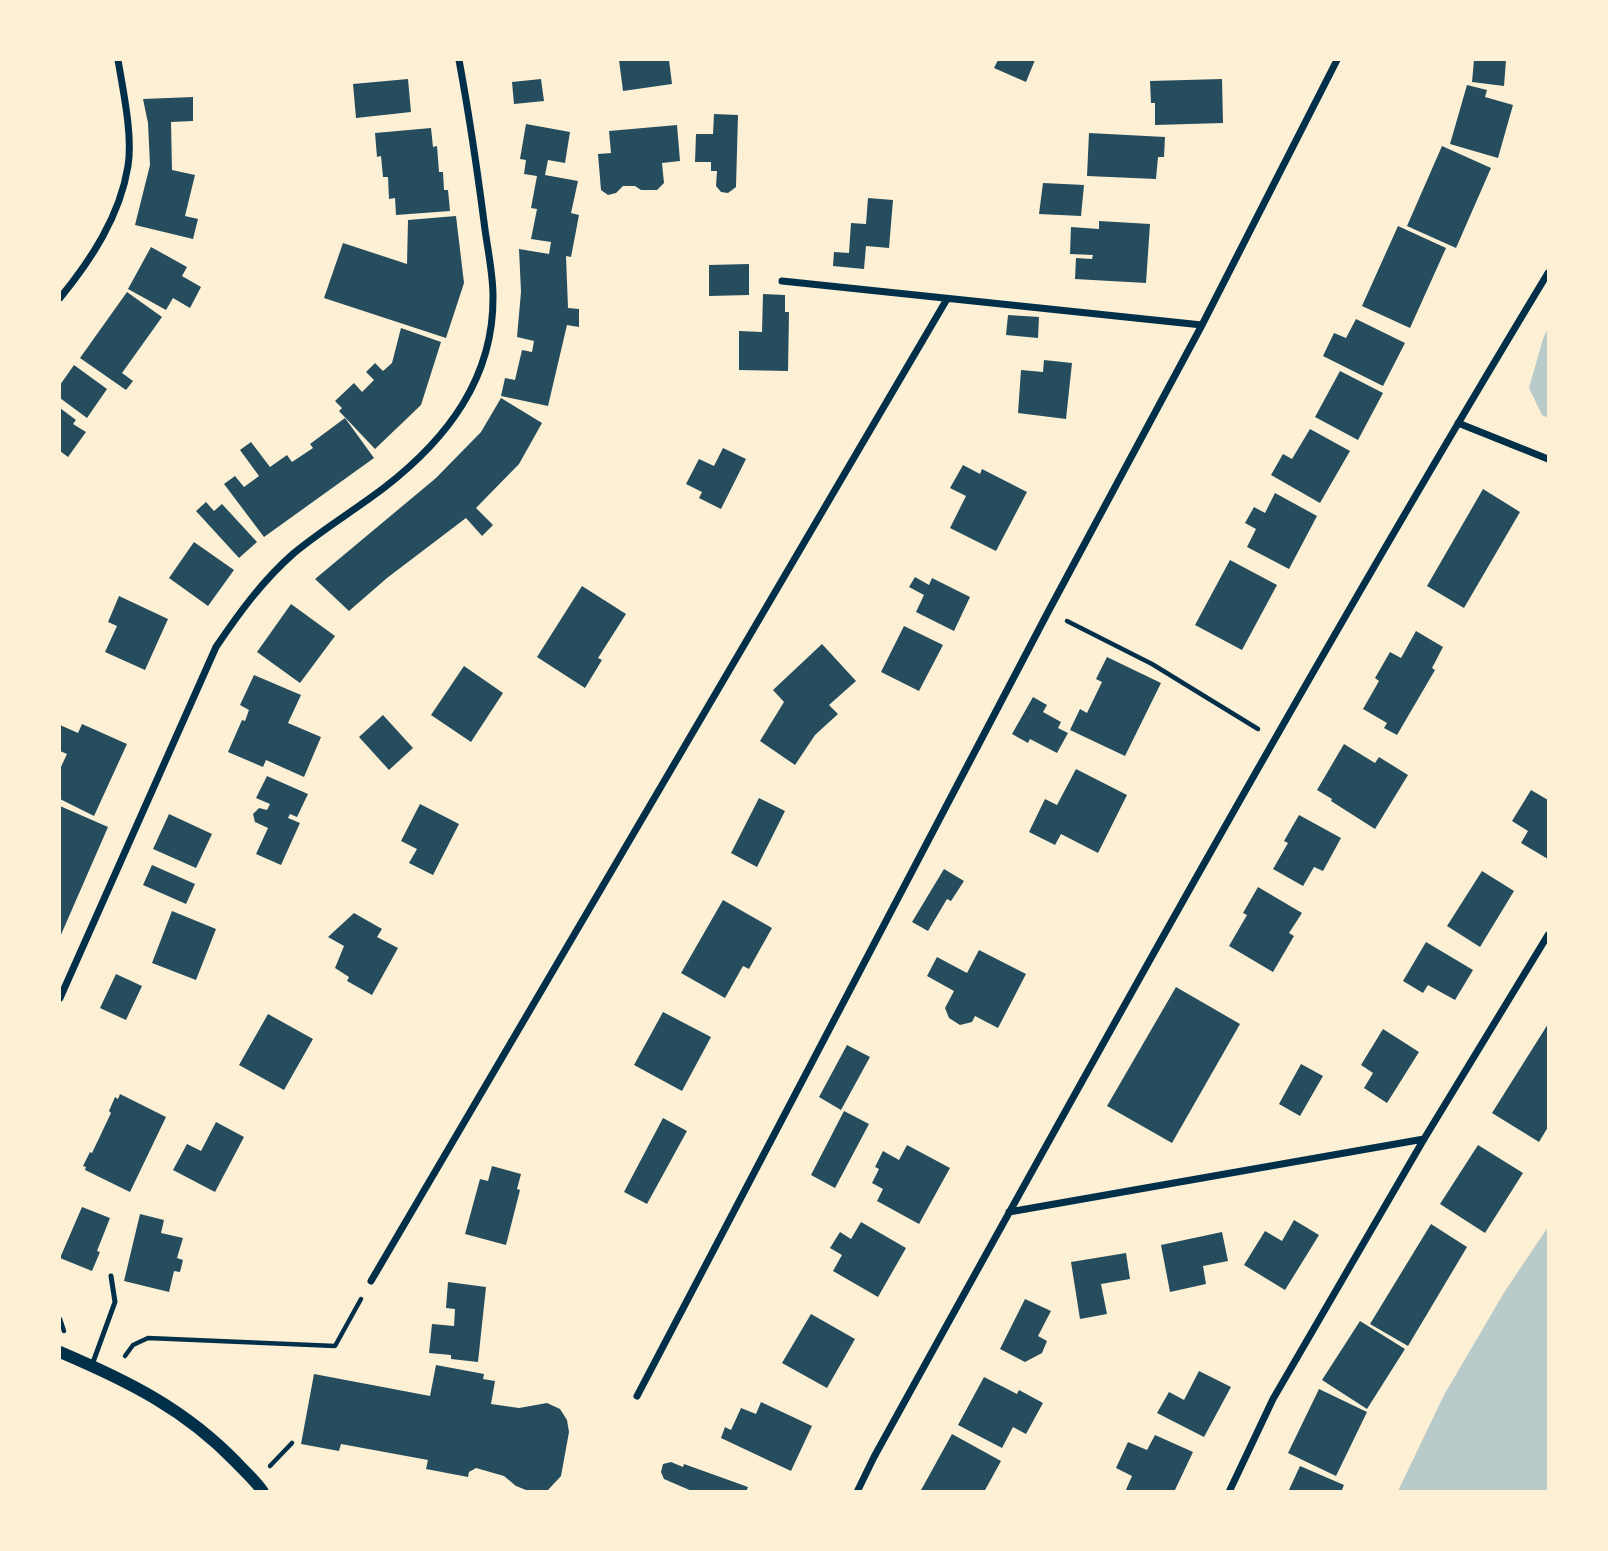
<!DOCTYPE html>
<html>
<head>
<meta charset="utf-8">
<style>
  body { margin:0 }
  #map { position:relative; width:1608px; height:1551px; overflow:hidden; background:#fdf0d5; font-family:"Work Sans",sans-serif }
  canvas { display:block }
  .frame { position:absolute; inset:0; border:61px solid #fdf0d5; pointer-events:none }
</style>
</head>
<body>
<div id="map">
<canvas width="1608" height="1551"></canvas>
<div class="frame"></div>
</div>
<script>
const c = document.querySelector('canvas').getContext('2d');
c.lineJoin = 'round';
function fillPath(path, color) { c.fillStyle = color; c.fill(path, 'evenodd'); }
function stroke(path, color, width, dash) { c.strokeStyle = color; c.lineWidth = width; c.lineCap = dash ? 'butt' : 'round'; c.setLineDash(dash || []); c.stroke(path); }
const green = new Path2D(`
  M1548 328V418L1542 415 1529 388 1543 339Z
  M1548 1227V1491H1398L1444 1395 1505 1291Z`);
const building = new Path2D(`
  M619 60H669L672 84 623 91Z
  M998 60H1035L1026 82 994 68Z
  M1474 60H1506L1504 86 1472 82Z
  M408 79 411 112 356 118 353 84Z
  M541 79 544 101 514 104 512 82Z
  M1222 79 1223 123 1155 125V103H1151L1150 81Z
  M1467 85 1487 90 1485 97 1513 105 1498 158 1450 144Z
  M193 97V121L171 122 172 170 195 175 185 216 198 219 193 239 135 225 150 165 148 123 143 99Z
  M714 114 738 115 736 187 728 193 721 192 716 186 717 171H711V162H695L696 134H713Z
  M526 124 570 132 565 163 548 160 545 175 578 181 571 213 579 215 571 257 566 256 568 308 579 309V327L567 325 548 406 501 396 505 378 515 380 522 350 532 352 534 341 517 337 521 292 519 249 549 254 551 242 531 239 537 209 531 208 537 176 524 174 526 160 520 159Z
  M677 125 680 161 662 163 664 183 657 190H641L635 186H623L616 193 608 195 601 190 598 154 611 153 609 131Z
  M431 128 433 147 437 146 439 172H443L444 190H448L450 211 396 215 395 198 389 199 388 177H383L381 156 377 157 375 133Z
  M1089 133 1165 137 1164 157H1158L1156 179 1087 176Z
  M1442 146 1491 168 1456 248 1407 226Z
  M1043 183 1084 185 1081 216 1039 214Z
  M868 198 893 200 889 248 866 246 864 269 833 266 834 252 849 253 851 223 866 224Z
  M456 216 464 283 446 338 324 298 343 243 407 264 408 220Z
  M1099 221 1150 224 1146 283 1075 279 1076 258 1092 259 1093 255 1070 254 1071 227 1099 229Z
  M1398 226 1446 248 1410 328 1362 306Z
  M151 247 187 267 182 276 201 287 190 308 173 298 166 310 128 289Z
  M749 264V295L709 296V265Z
  M127 292 162 317 122 373 133 381 126 390 80 358Z
  M763 294 785 295V312H789L788 371 739 370V331L762 332Z
  M1008 315 1039 317 1038 338 1006 335Z
  M1356 319 1405 343 1383 386 1323 356 1334 333 1346 338Z
  M401 328 441 342 421 405 375 449 339 411 342 408 335 401 354 383 362 392 374 380 366 372 375 363 383 371 392 363Z
  M1044 360 1072 363 1066 419 1018 413 1021 370 1043 372Z
  M74 365 107 389 87 418 60 398V385Z
  M1340 371 1383 393 1358 440 1315 417Z
  M501 398 542 423 519 464 476 508 493 525 482 536 466 518 387 578 349 611 315 579 436 478 481 432Z
  M60 408 76 420 73 424 86 432 68 457 60 451Z
  M345 418 374 458 264 537 224 484 235 476 244 487 259 476 240 450 251 442 270 467 287 455 292 462 313 448 310 444Z
  M1310 429 1350 451 1320 503 1271 475 1283 454 1292 459Z
  M723 448 746 459 721 509 699 498 702 492 686 484 699 459 714 466Z
  M963 465 980 474 982 469 1027 492 996 551 950 528 966 496 950 488Z
  M1483 489 1520 512 1464 608 1427 586Z
  M1275 493 1317 516 1289 569 1247 547 1256 529 1245 523 1254 507 1265 513Z
  M206 502 214 511 222 504 257 542 239 558 196 511Z
  M194 542 234 570 208 606 169 578Z
  M1230 560 1277 585 1242 650 1195 625Z
  M915 577 929 585 932 578 970 597 954 631 916 612 924 595 909 587Z
  M582 586 626 614 598 658 602 660 585 688 537 657Z
  M119 596 168 619 145 670 105 652 117 626 108 622Z
  M291 604 335 636 300 683 257 652Z
  M904 626 943 645 919 691 881 672Z
  M1416 631 1443 647 1432 668 1435 670 1397 735 1384 728 1387 723 1363 709 1379 681 1375 678 1390 652 1401 658Z
  M822 644 856 681 829 705 838 714 815 735 795 765 760 741 784 702 773 690Z
  M1107 657 1161 683 1125 756 1070 730 1080 709 1087 713 1102 682 1096 679Z
  M464 666 503 693 471 742 431 715Z
  M254 675 301 695 288 723 321 737 304 777 266 760 263 767 228 752 242 720 245 721 249 710 240 705Z
  M1033 697 1047 705 1043 712 1061 722 1058 728 1068 733 1057 753 1030 739 1028 743 1012 734Z
  M383 715 413 748 389 770 359 737Z
  M82 724 127 744 94 816 60 799V769L67 754 60 751V725L78 733Z
  M1344 744 1375 763 1379 757 1408 775 1375 829 1331 801 1332 799 1317 790Z
  M1076 769 1127 795 1098 853 1061 834 1055 845 1029 832 1045 799 1057 805Z
  M267 776 308 794 297 817 290 814 288 818 300 823 281 865 256 854 268 828 255 822 253 814 259 808 267 810 270 804 256 798Z
  M1531 790 1548 800V859L1521 843 1528 831 1512 821Z
  M759 798 785 811 757 867 731 853Z
  M420 804 459 824 433 875 409 863 417 849 401 841Z
  M60 806 108 827 60 937Z
  M169 814 212 834 196 868 153 849Z
  M1299 815 1341 838 1323 871 1314 867 1303 886 1273 869 1288 843 1284 841Z
  M152 865 195 884 186 904 143 885Z
  M944 869 964 881 951 901 947 899 928 931 912 922Z
  M1482 871 1514 891 1480 947 1447 926Z
  M1258 887 1302 913 1289 933 1294 936 1273 972 1229 946 1247 915 1243 913Z
  M723 900 772 928 749 969 743 966 725 998 681 973Z
  M172 911 216 929 196 980 152 963Z
  M354 913 382 929 377 937 398 948 372 995 347 981 349 977 335 968 344 946 328 937Z
  M1426 942 1473 970 1455 1000 1428 985 1423 993 1403 981Z
  M979 950 1026 974 998 1028 975 1016 972 1022 960 1025 949 1018 945 1008 954 991 927 976 937 957 967 973Z
  M116 974 142 986 126 1020 100 1008Z
  M1176 987 1240 1024 1172 1143 1107 1106Z
  M663 1012 711 1037 682 1091 634 1065Z
  M268 1014 313 1039 284 1090 239 1065Z
  M1548 1024V1127L1539 1142 1492 1113Z
  M1383 1029 1419 1052 1387 1103 1364 1088 1373 1073 1361 1065Z
  M847 1045 870 1057 841 1110 819 1097Z
  M1301 1064 1323 1076 1300 1116 1279 1104Z
  M120 1094 166 1117 130 1192 85 1170 86 1167 83 1166 90 1152 92 1153 111 1113 109 1111 115 1097 118 1099Z
  M844 1111 869 1124 835 1188 811 1175Z
  M663 1118 687 1131 647 1204 624 1192Z
  M216 1122 244 1137 215 1192 173 1170 187 1144 201 1151Z
  M907 1145 950 1168 919 1224 877 1201 883 1189 872 1183 879 1169 875 1167 883 1151 899 1160Z
  M1478 1145 1523 1173 1485 1233 1440 1204Z
  M492 1166 521 1174 517 1189 520 1190 506 1245 465 1234 480 1179 488 1181Z
  M82 1207 110 1218 97 1251 100 1252 92 1271 60 1258Z
  M140 1214 164 1220 161 1233 183 1238 177 1258 183 1260 180 1272 174 1271 169 1292 124 1281Z
  M1294 1220 1319 1235 1285 1290 1244 1265 1265 1231 1282 1241Z
  M861 1222 906 1248 878 1297 833 1271 842 1255 830 1248 840 1232 851 1239Z
  M1431 1224 1467 1247 1408 1346 1370 1324Z
  M1222 1232 1228 1261 1203 1266 1206 1284 1170 1292 1161 1245Z
  M1126 1253 1130 1279 1101 1284 1107 1314 1080 1319 1071 1262Z
  M448 1282 486 1287 478 1362 451 1359V1355L429 1353 432 1324 454 1326 455 1309 446 1308Z
  M1025 1299 1051 1311 1038 1336 1047 1341 1042 1353 1025 1362 1000 1349Z
  M811 1314 855 1339 827 1388 782 1363Z
  M1360 1321 1405 1349 1367 1409 1322 1380Z
  M436 1365 484 1374 483 1379 495 1381 491 1404 519 1408 547 1403 560 1409 567 1420 569 1432 561 1476 548 1490 531 1492 516 1486 504 1476 476 1468 469 1472 468 1477 426 1469 428 1460 341 1444 339 1451 301 1444 314 1374 430 1396Z
  M1199 1371 1231 1387 1204 1437 1157 1413 1169 1392 1184 1400Z
  M984 1377 1017 1394 1019 1390 1043 1403 1026 1434 1013 1427 1002 1448 958 1425Z
  M1319 1389 1367 1412 1336 1476 1288 1453Z
  M761 1402 812 1426 791 1471 721 1438 725 1427 731 1430 741 1408 756 1414Z
  M952 1434 1001 1461 984 1492H920Z
  M1155 1435 1193 1452 1174 1492H1125L1132 1476 1116 1468 1128 1442 1147 1450Z
  M671 1462 683 1467 684 1464 748 1487 746 1492H694L664 1479 661 1472 663 1464Z
  M1300 1466 1344 1485 1341 1492H1288Z`);
const path = new Path2D(`
  M1067 621 1152 664 1258 729
  M60 1319 64 1331
  M125 1356 133 1345 148 1338 335 1346 361 1299
  M270 1466 292 1443`);
const service = new Path2D(`
  M92 1365 115 1302 111 1276`);
const minor = new Path2D(`
  M782 281 1202 325
  M60 298C91 260 120 216 128 166 133 136 123 90 118 60
  M1458 423 1548 459
  M60 998 216 647C239 613 263 580 294 553 323 529 355 510 385 487 447 439 494 378 493 296 493 272 487 247 484 222 477 168 469 114 459 60
  M1009 1212 1424 1139
  M371 1281 947 299
  M637 1396 1048 612 1202 325 1337 60
  M857 1492 874 1457C1093 1060 1313 662 1548 273
  M1229 1492 1273 1399 1424 1139 1548 935`);
const tertiary = new Path2D(`
  M60 1352C128 1381 185 1409 237 1463 246 1473 256 1481 263 1492`);
fillPath(green, '#b9caca');
fillPath(building, '#264d5e');
stroke(path, '#003049', 4.5);
stroke(service, '#003049', 5);
stroke(minor, '#003049', 7);
stroke(tertiary, '#003049', 12);
</script>
</body>
</html>
